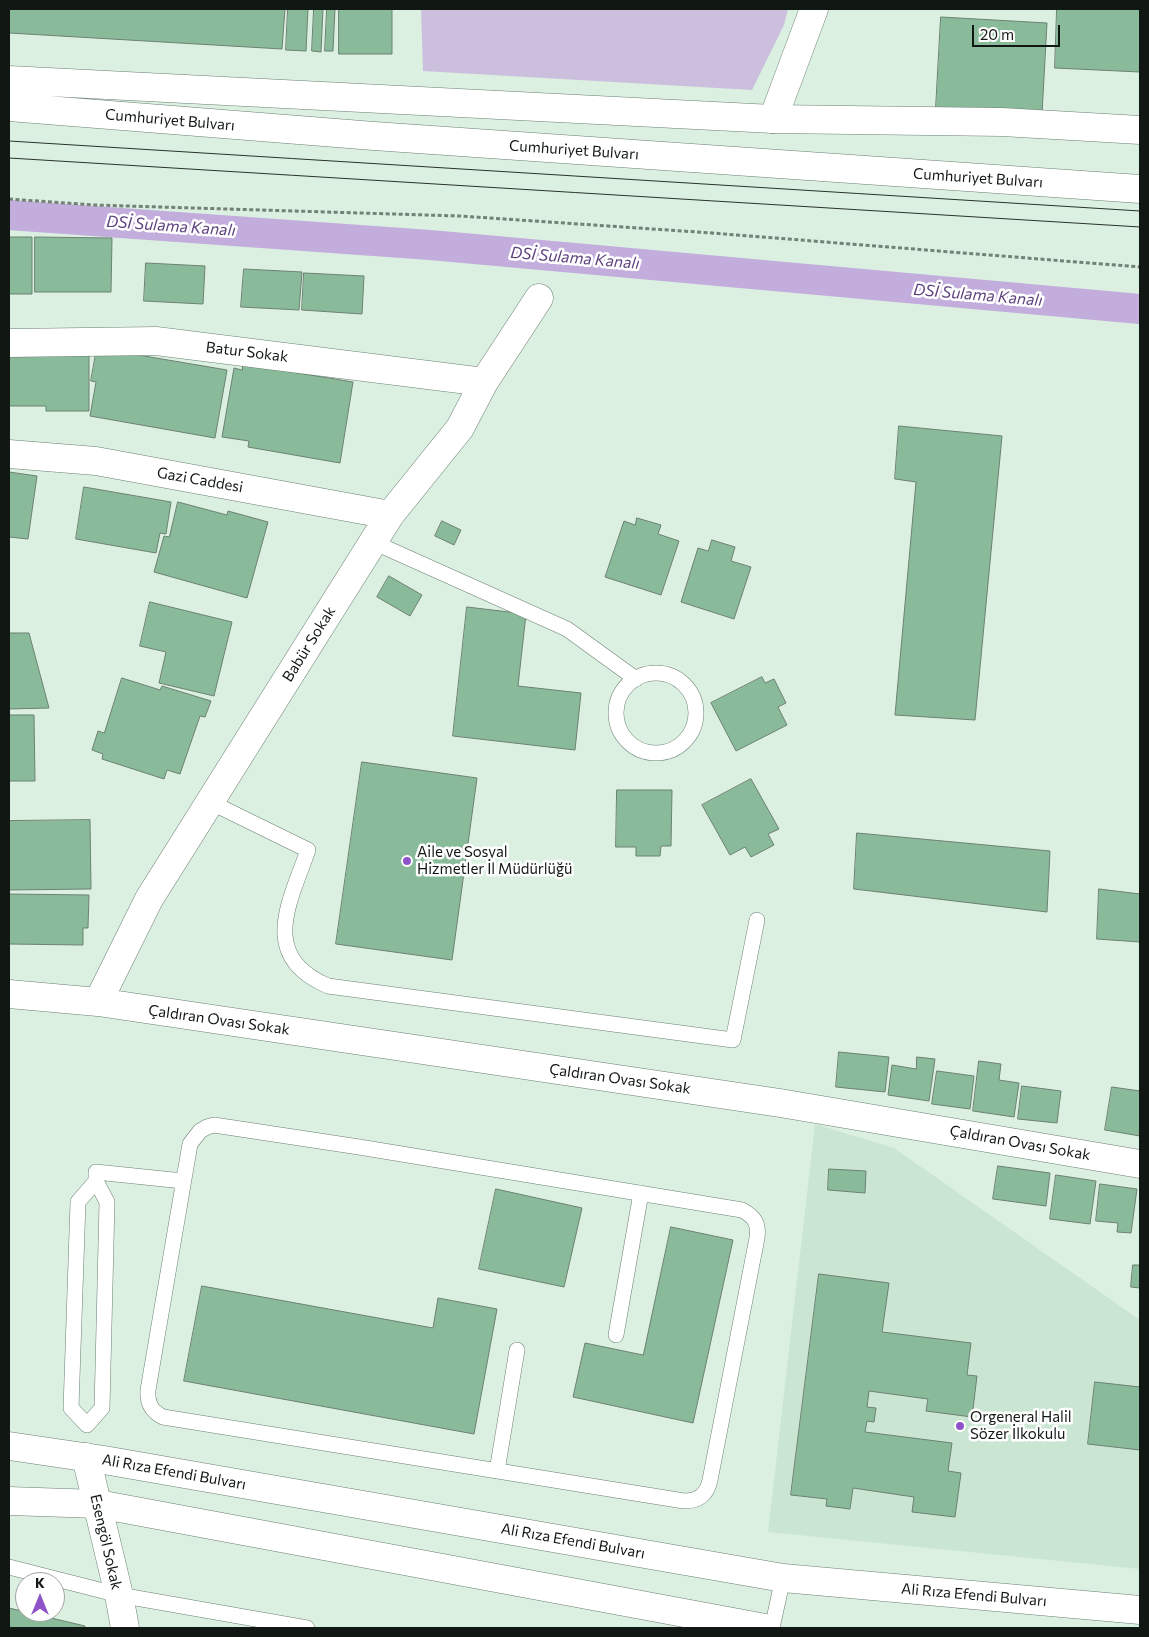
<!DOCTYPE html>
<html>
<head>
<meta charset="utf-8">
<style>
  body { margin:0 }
  #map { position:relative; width:1149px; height:1637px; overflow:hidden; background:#dbf0e1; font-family:Commissioner,sans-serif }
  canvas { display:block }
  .frame { position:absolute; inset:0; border:10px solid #111813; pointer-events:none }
  .north { position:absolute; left:15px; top:1572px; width:50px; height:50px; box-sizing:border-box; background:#fff; border:1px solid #a0a3a1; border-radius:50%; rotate:0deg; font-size:14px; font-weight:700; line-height:20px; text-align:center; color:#111813 }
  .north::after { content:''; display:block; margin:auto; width:18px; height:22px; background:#8e53c9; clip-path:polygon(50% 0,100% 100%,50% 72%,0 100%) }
  .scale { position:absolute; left:972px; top:25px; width:88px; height:22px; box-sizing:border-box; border:2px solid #111813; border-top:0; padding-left:6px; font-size:15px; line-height:18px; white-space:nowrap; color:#111813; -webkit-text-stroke:4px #fff; paint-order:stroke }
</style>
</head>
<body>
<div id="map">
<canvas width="1149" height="1637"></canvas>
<div class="frame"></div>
<div class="north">K</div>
<div class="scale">20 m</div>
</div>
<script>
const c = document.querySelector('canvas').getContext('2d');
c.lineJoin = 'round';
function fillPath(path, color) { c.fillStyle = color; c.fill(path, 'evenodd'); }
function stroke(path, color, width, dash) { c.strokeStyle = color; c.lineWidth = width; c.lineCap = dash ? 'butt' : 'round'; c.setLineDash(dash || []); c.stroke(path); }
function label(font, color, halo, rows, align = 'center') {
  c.font = font + ' Commissioner,sans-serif'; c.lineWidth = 5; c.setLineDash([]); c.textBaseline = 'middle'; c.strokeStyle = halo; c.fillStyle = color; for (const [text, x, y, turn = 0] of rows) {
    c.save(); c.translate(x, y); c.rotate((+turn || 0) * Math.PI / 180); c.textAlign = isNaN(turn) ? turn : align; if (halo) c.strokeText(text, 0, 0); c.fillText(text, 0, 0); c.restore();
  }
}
const built = new Path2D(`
  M815 1124 894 1148 1140 1320V1569L768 1532Z`);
const green = new Path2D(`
  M421 9H788L784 25 752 90 423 71Z`);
const canal = new Path2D(`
  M9 215 430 245 1140 309`);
const building = new Path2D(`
  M9 9H285L282 49 9 33Z
  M288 9H308L306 51 286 50Z
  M314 9H323L321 52 312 51Z
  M327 9H335L333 51H325Z
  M339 9H392V54H339Z
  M1057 9H1140V72L1055 68Z
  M941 17 1047 23 1042 114 936 108Z
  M9 237H32V294H9Z
  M35 237 112 238 111 292H35Z
  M146 263 205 266 203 304 144 301Z
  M244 269 302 272 299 310 241 307Z
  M304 273 364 276 362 314 302 310Z
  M97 348 227 370 215 438 90 416 96 382 91 381Z
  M9 352H89V411H46V406H9Z
  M243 364 353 382 340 463 248 447 249 441 222 437 234 368 242 370Z
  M899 426 1002 436 975 720 895 715 916 482 895 479Z
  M9 472 37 476 28 539 9 537Z
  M84 487 171 502 166 534 160 533 156 553 76 539Z
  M178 502 227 515 228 511 268 522 247 598 154 572 164 536 169 537Z
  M637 518 661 525 658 534 679 541 661 595 605 577 624 521 635 525Z
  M442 521 461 530 454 545 435 536Z
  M712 540 735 547 731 561 751 567 734 619 681 602 698 548 708 551Z
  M389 576 422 595 410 616 377 597Z
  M150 602 232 622 214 696 159 683 166 652 140 646Z
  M467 607 526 614 518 686 581 693 575 750 453 736Z
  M9 633H29L49 708 9 709Z
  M762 677 765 683 774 679 786 703 778 707 787 725 736 751 711 703Z
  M122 678 160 690 162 686 211 701 205 717 200 716 180 774 167 770 164 779 102 759 103 754 92 750 98 731 104 733Z
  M9 715H34L35 781H9Z
  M362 762 477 778 452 960 336 944Z
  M751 779 779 829 768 834 774 845 751 857 745 847 730 855 702 805Z
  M617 790H672L671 846H661L660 856H636V847H616Z
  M90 820 91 889 9 890V821Z
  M857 833 1050 851 1047 912 854 889Z
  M1099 889 1140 894V942L1097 939Z
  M9 894 89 895 88 928H83V945L9 944Z
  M839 1052 889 1057 885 1092 836 1087Z
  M917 1057 935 1059 929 1101 888 1095 892 1065 916 1069Z
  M979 1061 1001 1064 999 1080 1019 1083 1014 1117 973 1111Z
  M937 1071 974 1076 970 1109 932 1104Z
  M1022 1086 1061 1091 1057 1123 1018 1119Z
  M1112 1087 1140 1091V1136L1105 1130Z
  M998 1166 1050 1173 1046 1206 993 1199Z
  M829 1169 866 1171 865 1193 828 1190Z
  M1056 1175 1096 1181 1090 1224 1050 1219Z
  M1100 1184 1137 1189 1131 1233 1117 1232 1118 1223 1096 1221Z
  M496 1189 582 1208 564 1287 479 1269Z
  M671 1227 733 1240 693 1423 573 1397 585 1343 643 1355Z
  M1133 1265H1140V1288L1131 1287Z
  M819 1274 889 1283 882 1332 971 1343 967 1375 977 1376 972 1417 926 1411 928 1399 869 1391 867 1407 876 1408 874 1422 867 1421 865 1432 952 1443 948 1471 961 1473 955 1517 912 1512 914 1497 853 1488 850 1509 826 1506 827 1499 791 1495Z
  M202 1286 433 1328 438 1298 497 1309 474 1434 184 1381Z
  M1095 1382 1140 1387V1450L1088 1444Z
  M9 1608 85 1626V1628H9Z`);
const path = new Path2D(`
  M9 199 94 205 460 216 712 233 1140 267`);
const lane = new Path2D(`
  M373 542 567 629 636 679
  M616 713a40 40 0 1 1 80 0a40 40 0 1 1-80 0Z
  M210 802 308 850C290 902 258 956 328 986L733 1040 757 920
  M214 1125 359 1147 742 1210C755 1217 759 1224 757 1238L710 1480C707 1495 698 1501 684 1501L163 1417C151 1411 147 1403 148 1390L190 1144 200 1131 207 1127Z
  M96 1181 107 1202 102 1408 87 1425 71 1408 78 1202 96 1181V1172L183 1181
  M616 1335 641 1193
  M497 1471 517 1350
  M9 1567 119 1595 307 1628
  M772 1628 783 1578`);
const street = new Path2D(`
  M773 119 814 9
  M9 343 156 341 484 382
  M9 454 96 461 390 515
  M9 994 98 1002 780 1103 1140 1164
  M98 1002 149 899 373 542 390 515 460 428 484 382 539 298
  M86 1457 119 1595 125 1628`);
const primary = new Path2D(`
  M9 80 773 119 1002 122 1140 130
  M9 107 374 136 1140 189
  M9 1446 104 1460 783 1578 1140 1610
  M9 1501 98 1504 765 1628`);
const tram = new Path2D(`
  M9 141 1140 211
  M9 158 1140 227`);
const markers = [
  [407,861,5,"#8e53c9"],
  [960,1426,5,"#8e53c9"]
];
const streetNames = [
  ["Cumhuriyet Bulvarı",170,120,5],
  ["Cumhuriyet Bulvarı",574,150,4],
  ["Cumhuriyet Bulvarı",978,178,4],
  ["Batur Sokak",247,352,7],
  ["Gazi Caddesi",200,480,10],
  ["Babür Sokak",309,644,-58],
  ["Çaldıran Ovası Sokak",219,1020,8],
  ["Çaldıran Ovası Sokak",620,1079,8],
  ["Çaldıran Ovası Sokak",1020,1143,10],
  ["Ali Rıza Efendi Bulvarı",174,1472,10],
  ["Ali Rıza Efendi Bulvarı",573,1541,10],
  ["Esengöl Sokak",106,1542,77],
  ["Ali Rıza Efendi Bulvarı",974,1595,5]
];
const poiNames = [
  ["Aile ve Sosyal",417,852],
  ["Hizmetler İl Müdürlüğü",417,869],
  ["Orgeneral Halil",970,1417],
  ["Sözer İlkokulu",970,1434]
];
const waterNames = [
  ["DSİ Sulama Kanalı",171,226,4],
  ["DSİ Sulama Kanalı",575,258,5],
  ["DSİ Sulama Kanalı",978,295,5]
];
fillPath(built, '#cae6d3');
fillPath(green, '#ccbfde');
stroke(canal, '#c2addd', 30);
fillPath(building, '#89bb9a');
stroke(building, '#6d8073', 1);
stroke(lane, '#6c7f72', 16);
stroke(street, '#6c7f72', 29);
stroke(primary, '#6c7f72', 29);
stroke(path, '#738177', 3, [4, 2.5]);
stroke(lane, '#fff', 15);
stroke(street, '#fff', 28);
stroke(primary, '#fff', 28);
stroke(tram, '#29312b', 1);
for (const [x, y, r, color] of markers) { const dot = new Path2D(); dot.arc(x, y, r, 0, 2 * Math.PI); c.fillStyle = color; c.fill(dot); stroke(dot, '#fff', 2); }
label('15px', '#111813', '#fff', streetNames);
label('15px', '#111813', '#fff', poiNames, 'left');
label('italic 16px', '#5f437f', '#fff', waterNames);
</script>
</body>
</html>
